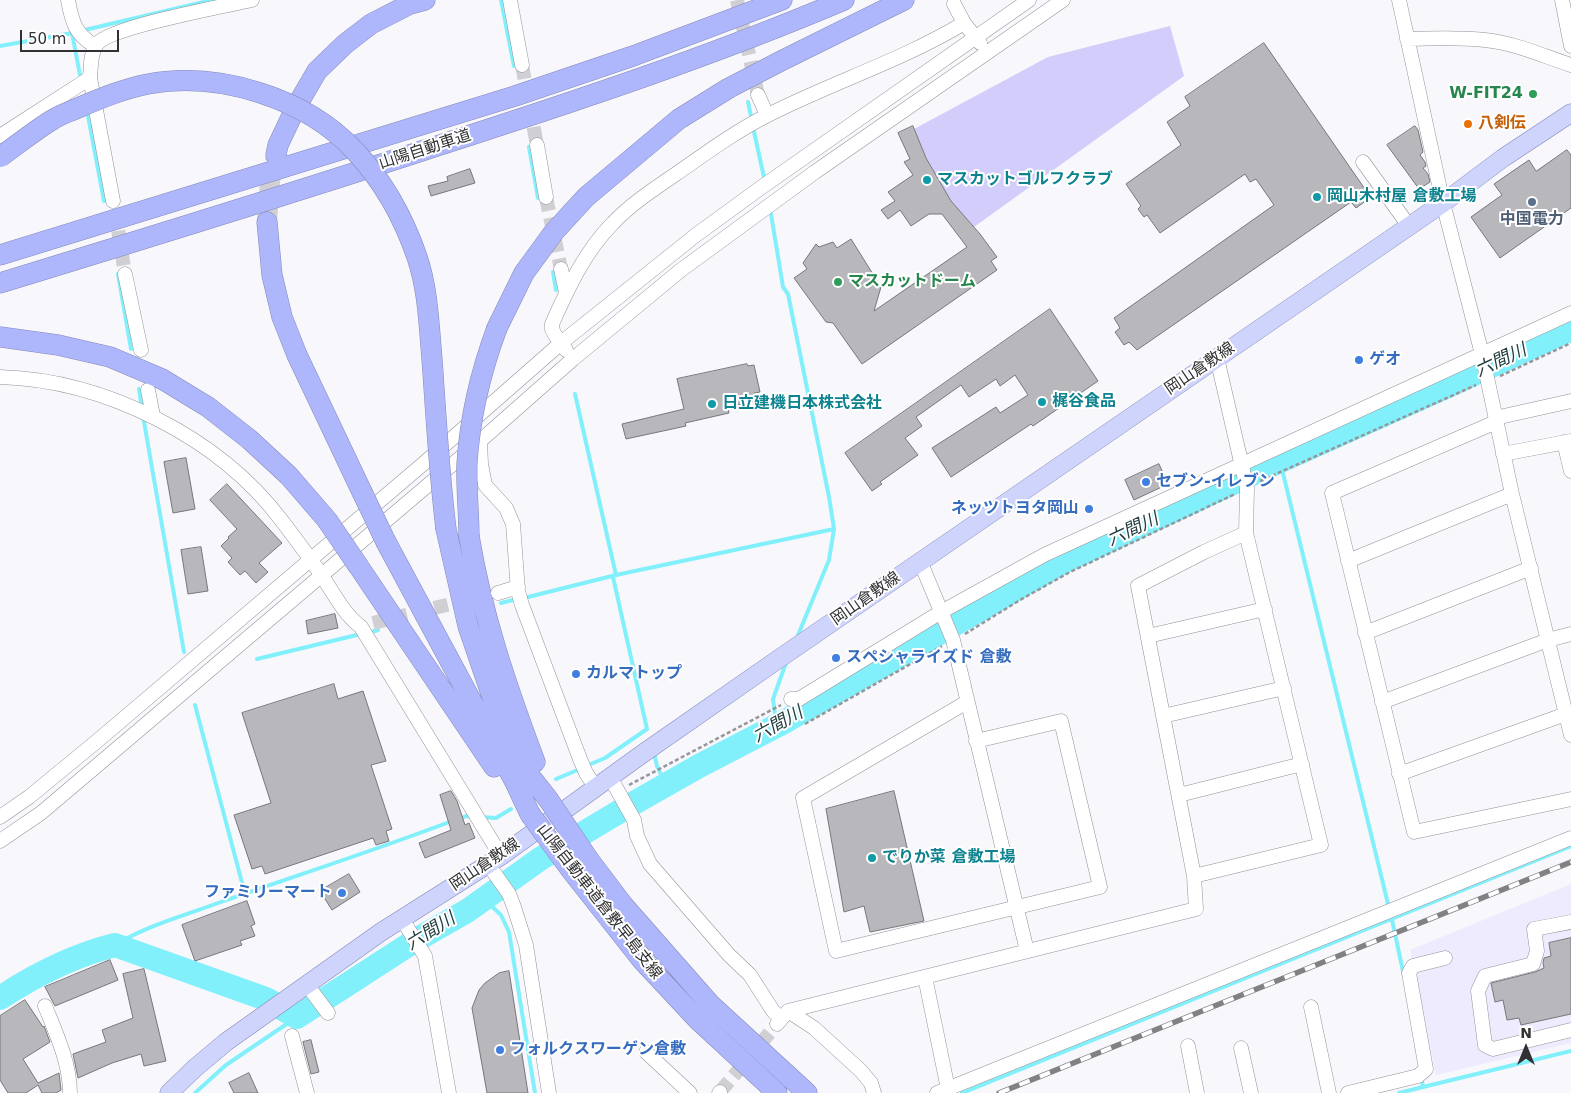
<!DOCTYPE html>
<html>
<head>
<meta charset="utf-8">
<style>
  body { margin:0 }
  #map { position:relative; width:1571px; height:1093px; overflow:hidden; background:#f7f7fc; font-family:"DejaVu Sans",sans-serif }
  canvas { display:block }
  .north { position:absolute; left:1501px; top:1023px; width:50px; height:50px; -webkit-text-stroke:4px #fff; paint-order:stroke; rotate:0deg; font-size:14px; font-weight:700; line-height:20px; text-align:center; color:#313133 }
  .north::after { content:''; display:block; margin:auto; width:18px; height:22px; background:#313133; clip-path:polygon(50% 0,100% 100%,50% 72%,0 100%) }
  .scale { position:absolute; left:20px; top:30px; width:99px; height:22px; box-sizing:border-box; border:2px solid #313133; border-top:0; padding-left:6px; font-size:15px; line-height:18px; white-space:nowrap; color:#313133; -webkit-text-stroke:4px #fff; paint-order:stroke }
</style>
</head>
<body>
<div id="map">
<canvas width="1571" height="1093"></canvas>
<div class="north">N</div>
<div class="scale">50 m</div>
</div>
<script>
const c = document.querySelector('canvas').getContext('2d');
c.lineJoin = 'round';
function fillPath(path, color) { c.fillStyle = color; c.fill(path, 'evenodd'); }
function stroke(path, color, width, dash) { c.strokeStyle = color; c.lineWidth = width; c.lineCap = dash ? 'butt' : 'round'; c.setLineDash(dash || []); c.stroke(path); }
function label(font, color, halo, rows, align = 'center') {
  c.font = font + ' "DejaVu Sans","Noto Sans JP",sans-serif'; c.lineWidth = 4; c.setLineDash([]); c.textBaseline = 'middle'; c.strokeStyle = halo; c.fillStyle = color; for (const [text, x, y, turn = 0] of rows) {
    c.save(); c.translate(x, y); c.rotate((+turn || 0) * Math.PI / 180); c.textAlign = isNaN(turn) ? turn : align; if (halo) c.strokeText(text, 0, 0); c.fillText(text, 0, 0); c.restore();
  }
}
const industrial = new Path2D(`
  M1571 884V1043L1436 1075 1410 950Z`);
const green = new Path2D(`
  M1170 26 1184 76 974 227 951 201 926 158 914 129 1048 57Z`);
const stream = new Path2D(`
  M501 0 514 66
  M72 33 80 75
  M0 46 72 33 212 0
  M748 102 752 121
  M88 116 104 201
  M753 127 765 182
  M529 147 538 198
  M770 208 783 287 788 294 829 497 834 529 829 560 796 640
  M553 272 556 290
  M118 274 131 349
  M139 389 142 409
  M575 394 616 575
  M143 416 184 652
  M1280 461 1389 908
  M524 598 616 575 834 529
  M501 603 517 599
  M368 633 378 630
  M257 659 361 634
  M195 705 245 894
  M782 723 775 714 773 699 787 660
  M654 753 657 766 666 785
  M586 766 605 758 647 729 613 577
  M556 779 580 769
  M481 817 496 818 511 809
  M459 819 466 816 474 817
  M484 899 501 915 509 932 535 1093
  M1391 915 1404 976
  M115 945C148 925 186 915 221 902 298 875 376 850 452 821
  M1421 1077 1423 1087 1571 1051
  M195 1093 226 1065 297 1017
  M962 1093 1571 846
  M1399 1093 1423 1087`);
const river = new Path2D(`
  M0 998C35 975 75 955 115 945L266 999 297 1017 416 940 467 911 540 859 627 807 699 766 782 723 1065 561 1280 461 1450 385 1571 329`);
const building = new Path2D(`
  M1264 43 1367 192 1362 195 1367 200 1356 208 1351 202 1137 350 1129 342 1124 345 1115 332 1120 328 1114 318 1274 205 1256 179 1250 182 1245 174 1160 233 1147 215 1144 217 1138 209 1141 206 1126 184 1181 145 1167 122 1190 106 1185 97Z
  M913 126 926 158 951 201 980 234 997 257 991 261 997 270 862 364 833 323 826 322 794 278 807 269 803 263 816 244 819 247 833 242 837 248 851 239 881 287 874 311 967 247 942 214H929L911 226 900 210 888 219 881 210 895 201 888 192 913 175 904 162 910 159 898 133Z
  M1415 126 1418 130 1423 152 1420 155 1425 162 1426 166 1423 168 1428 174 1430 182 1419 189 1387 145Z
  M1567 150 1571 155V208L1500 258 1471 217 1502 195 1494 184 1529 160 1536 171Z
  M470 169 475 183 431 196 428 186 448 181 447 177Z
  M1050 309 1098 381 1033 426 1031 424 951 477 932 448 996 407 1000 413 1028 395 1015 375 1000 386 996 379 969 397 961 385 916 417 922 426 905 438 918 455 880 482 882 484 872 491 845 453Z
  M747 364 748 366 754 365 760 392 754 393 756 401 728 407 729 413 685 423 686 426 626 439 622 424 684 409 677 379Z
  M186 458 195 509 173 513 164 462Z
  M1159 464 1168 484 1134 500 1125 480Z
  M227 484 282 543 259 563 268 572 256 583 245 571 240 575 228 562 232 558 221 546 229 538 228 537 237 529 210 500Z
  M201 547 208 591 188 594 181 550Z
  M335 614 338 628 308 634 306 621Z
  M334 684 338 699 363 691 386 761 371 765 392 829 386 831 389 841 376 845 373 838 265 874 262 866 252 869 234 815 271 803 242 713Z
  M451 791 457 801 465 825 469 823 475 838 425 858 419 843 451 830 440 795Z
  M894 791 924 921 870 932 864 906 844 912 826 809Z
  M349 874 360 892 332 910 320 891Z
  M247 901 255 924 251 926 255 936 240 941 242 945 195 961 182 925Z
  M1571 938V1014L1521 1025 1519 1018 1507 1020 1503 1000 1495 1002 1491 983 1535 972 1544 968 1543 963 1544 958 1551 956 1549 943Z
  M110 960 118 980 55 1006 45 987Z
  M144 969 166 1061 144 1066 141 1054 112 1063 78 1078 73 1054 106 1042 102 1030 133 1018 123 974Z
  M509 971 528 1093H487L472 1008 479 990 485 983 499 973Z
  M25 1000 43 1027 44 1026 50 1042 23 1059 38 1083 59 1073 61 1090 56 1093H42L38 1085 26 1093H8L0 1080V1016Z
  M311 1040 319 1072 311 1074 303 1042Z
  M249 1073 258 1093H234L229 1083Z`);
const minorTunnel = new Path2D(`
  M737 0 758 95
  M522 65 537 145
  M546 197 561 269
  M115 210 125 274
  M373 623 471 599
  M720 1092 777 1024`);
const highwayTunnel = new Path2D(`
  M267 222 270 181 276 157`);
const path = new Path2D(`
  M1500 376 1571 343
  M1260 481 1476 385
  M965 634 1020 600 1070 572 1235 494
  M805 724 942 646
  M629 785 781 705`);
const minor = new Path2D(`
  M68 0C72 22 75 34 95 46
  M510 0 522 65
  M1399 0 1443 203 1482 354 1512 494 1571 735
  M1562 0 1571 46
  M954 4 964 23
  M1407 39C1433 38 1460 37 1485 40 1515 43 1543 56 1571 65
  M90 78 113 201
  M758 95 767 115
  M0 136 90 78C91 68 90 53 97 44 110 27 224 6 252 0
  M537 145 546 197
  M1363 162 1409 226
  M561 269 566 292
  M125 274 141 350
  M566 350 555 335 552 329V324C568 288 585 251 613 223 631 204 654 189 676 174 706 153 736 131 768 115 833 82 903 60 964 23L980 43
  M1217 358 1247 488 1246 533 1321 845 1194 876 1138 586 1204 552 1246 533
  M0 377C104 380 219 437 282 521 295 538 308 555 320 573 333 592 343 613 361 627L501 856
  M148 390 153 416
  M1495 418 1571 401
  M1496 422 1332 493 1414 832 1571 799
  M480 441 481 464 485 485 506 508 513 524 518 591 522 605 580 759 586 773 596 788
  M1564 442 1571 471
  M1503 454 1571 441
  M920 561 953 640 1027 951
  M1348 561 1512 494
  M498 593 518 587
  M1365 633 1531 568
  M1148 636 1265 609
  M791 699H799L941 612 1044 555 1571 313
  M967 702 803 798 836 951 1100 887 1061 721 976 741
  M1382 702 1548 640 1571 634
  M1163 716 1284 688
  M1399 774 1566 714
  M610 777 634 820 637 836 650 864 729 955 750 975 773 1011 781 1019
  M1179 795 1302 764
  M0 817 29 797 96 742 423 464 561 343 696 235 759 189 1029 0
  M0 841 41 813 480 441 573 359 681 270 815 172 1063 0
  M488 864 509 894 514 907 526 945 549 1093
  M402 919 425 956 449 1093
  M1571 922 1534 929 1537 951 1533 964 1485 976 1478 991 1485 1045 1493 1049 1571 1030
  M925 977 948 1089
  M307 985 328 1013
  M45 1006C56 1033 70 1063 70 1093
  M1311 1007 1329 1093
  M788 1011 814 1028 861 1071 871 1083 874 1093
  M777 1024 788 1011 1196 909 1194 876
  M292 1036 307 1093
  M1188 1046 1197 1093
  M1241 1048 1251 1093
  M646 1052 690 1093
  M719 1093 720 1092
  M937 1093 1571 838
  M1348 1093 1418 1076 1426 1069 1409 973 1413 966 1445 958`);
const major = new Path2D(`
  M169 1093 195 1068 226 1042 381 932 501 856 645 752 780 658 1443 203 1503 158 1571 113`);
const highway = new Path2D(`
  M276 155 278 145 296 107 317 71 345 44 371 24 410 4 425 0
  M267 222 272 275 282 317 297 355 362 492
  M0 255 515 96 633 56 782 0
  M0 283C147 238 294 193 440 145 576 101 712 56 844 0
  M497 328 524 273 554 232 586 197 679 119 729 88 781 61 904 0
  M0 337 58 345 110 357 162 379 208 407 249 439 289 476 327 520
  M446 529 468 626 495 705 526 771 548 799
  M469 536C482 615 507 687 535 762
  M386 542 515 782 530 814
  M359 567 494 767
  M589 860 623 905 710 1004 807 1093
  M571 870 642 960 698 1020 777 1093`);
const rail = new Path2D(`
  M999 1093 1571 862`);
const highwayBridge = new Path2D(`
  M0 157C17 145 34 131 52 120 58 116 66 113 73 110 97 100 122 89 148 84 219 71 306 98 355 151 383 181 404 219 417 257 428 289 429 325 432 359 436 415 439 472 446 529
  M362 492 386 542
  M327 520 359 567
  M469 536C469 512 466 487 467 463 470 417 481 371 497 328
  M548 799 589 860
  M530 814 571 870`);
const markers = [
  [1533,94,5,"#2e9e5b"],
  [1468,124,5,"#e8710a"],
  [927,180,5,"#0f9aa8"],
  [1317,197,5,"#0f9aa8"],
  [1532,202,5,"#5c6f8a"],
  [838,282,5,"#2e9e5b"],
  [1359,360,5,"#3f7fe0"],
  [1042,402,5,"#0f9aa8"],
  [712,404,5,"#0f9aa8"],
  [1146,482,5,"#3f7fe0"],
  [1089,509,5,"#3f7fe0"],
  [836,658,5,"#3f7fe0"],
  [576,674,5,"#3f7fe0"],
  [872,858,5,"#0f9aa8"],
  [342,893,5,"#3f7fe0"],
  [500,1050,5,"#3f7fe0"]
];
const leisureNames = [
  ["W-FIT24",1523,94],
  ["マスカットドーム",848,282,"left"]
];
const foodNames = [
  ["八剣伝",1478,124]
];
const streetNames = [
  ["山陽自動車道",425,150,-18],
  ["岡山倉敷線",1200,369,-34],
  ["岡山倉敷線",866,599,-35],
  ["岡山倉敷線",485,865,-34],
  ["山陽自動車道倉敷早島支線",599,902,52]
];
const cultureNames = [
  ["マスカットゴルフクラブ",937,180],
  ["岡山木村屋 倉敷工場",1327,197],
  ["梶谷食品",1052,402],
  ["日立建機日本株式会社",722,404],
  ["でりか菜 倉敷工場",882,858]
];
const serviceNames = [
  ["中国電力",1532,220]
];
const shopNames = [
  ["ゲオ",1369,360],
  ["セブン-イレブン",1156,482],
  ["ネッツトヨタ岡山",1079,509,"right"],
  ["スペシャライズド 倉敷",846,658],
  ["カルマトップ",586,674],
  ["ファミリーマート",332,893,"right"],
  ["フォルクスワーゲン倉敷",510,1050]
];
const waterNames = [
  ["六間川",1501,361,-25],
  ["六間川",1133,530,-25],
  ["六間川",778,725,-29],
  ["六間川",431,932,-32]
];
fillPath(industrial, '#edebfd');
fillPath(green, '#d3cdfb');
stroke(stream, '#82f0fb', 4);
stroke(river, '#82f0fb', 24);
fillPath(building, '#b8b7bc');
stroke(building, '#77777b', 1);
stroke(minorTunnel, '#cfcfd4', 14, [14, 7]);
stroke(highwayTunnel, '#cfcfd4', 20, [20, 10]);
stroke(minor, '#939297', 15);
stroke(major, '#8388b6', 19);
stroke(highway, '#8388b6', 21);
stroke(path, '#97979b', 2.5, [4, 2.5]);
stroke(minor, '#fff', 14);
stroke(major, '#cfd4fd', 18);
stroke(highway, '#afb7fc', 20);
stroke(rail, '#818184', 5.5);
stroke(rail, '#fff', 4, [11]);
stroke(highwayBridge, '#8388b6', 21, []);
stroke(highwayBridge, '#afb7fc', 20);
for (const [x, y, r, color] of markers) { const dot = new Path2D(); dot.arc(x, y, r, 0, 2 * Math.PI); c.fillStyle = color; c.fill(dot); stroke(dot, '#fff', 2); }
label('bold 16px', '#27864d', '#fff', leisureNames, 'right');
label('bold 16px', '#c56008', '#fff', foodNames, 'left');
label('16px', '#313133', '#fff', streetNames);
label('bold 16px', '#0d838f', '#fff', cultureNames, 'left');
label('bold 16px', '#4e5e75', '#fff', serviceNames);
label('bold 16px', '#366cbe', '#fff', shopNames, 'left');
label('italic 18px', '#243e40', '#fff', waterNames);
</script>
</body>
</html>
